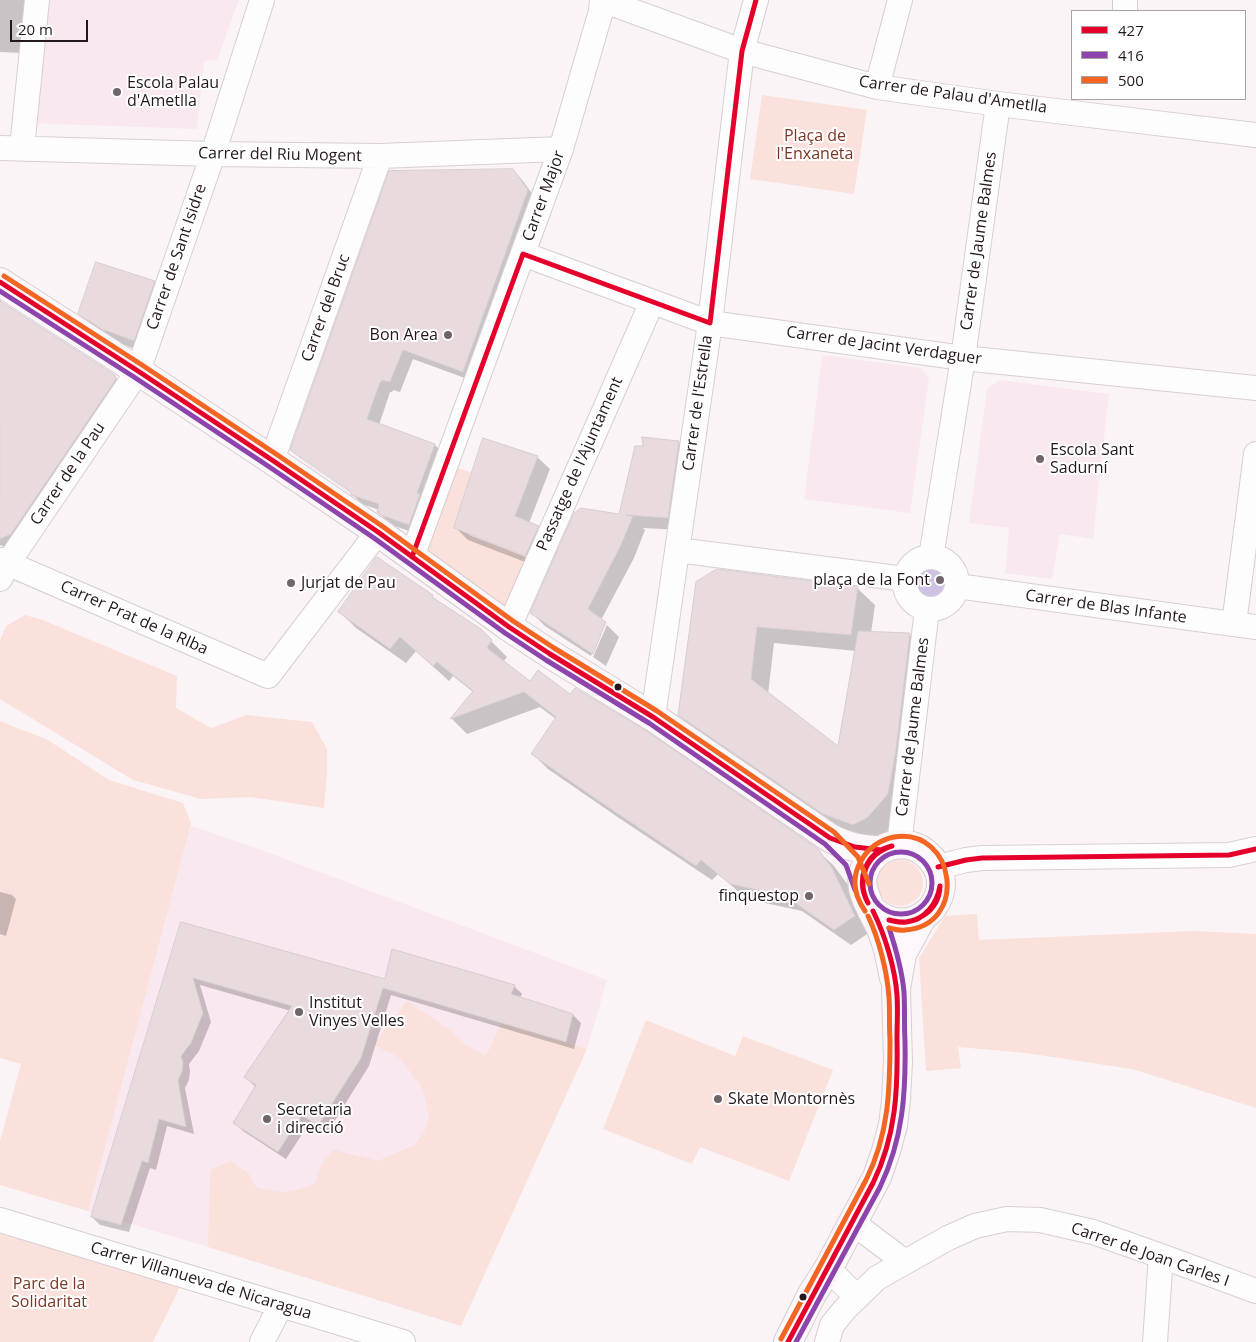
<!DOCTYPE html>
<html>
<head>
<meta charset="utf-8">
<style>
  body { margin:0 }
  #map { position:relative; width:1256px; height:1342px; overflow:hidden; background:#fbf4f7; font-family:"Open Sans",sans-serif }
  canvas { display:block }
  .legend { position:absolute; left:1071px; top:10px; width:175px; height:90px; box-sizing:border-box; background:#fff; border:1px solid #a7a3a5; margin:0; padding:6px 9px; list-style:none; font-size:15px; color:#24181e }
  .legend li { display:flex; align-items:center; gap:10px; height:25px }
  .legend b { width:25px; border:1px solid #a7a3a5 }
  .scale { position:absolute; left:10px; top:20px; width:78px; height:22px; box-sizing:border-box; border:2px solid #24181e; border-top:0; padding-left:6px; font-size:15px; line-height:18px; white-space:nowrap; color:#24181e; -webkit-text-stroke:4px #fff; paint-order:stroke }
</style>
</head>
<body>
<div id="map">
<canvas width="1256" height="1342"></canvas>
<ul class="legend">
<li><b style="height:6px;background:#e4002b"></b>427</li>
<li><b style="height:6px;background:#8e44ad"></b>416</li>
<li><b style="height:6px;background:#f26522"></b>500</li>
</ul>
<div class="scale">20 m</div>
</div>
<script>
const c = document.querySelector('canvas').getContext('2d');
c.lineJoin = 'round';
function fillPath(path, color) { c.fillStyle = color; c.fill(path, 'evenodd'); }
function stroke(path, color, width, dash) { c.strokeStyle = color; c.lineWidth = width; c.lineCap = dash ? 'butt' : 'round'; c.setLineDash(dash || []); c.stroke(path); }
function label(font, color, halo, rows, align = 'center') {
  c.font = font + ' "Open Sans",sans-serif'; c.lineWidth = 4; c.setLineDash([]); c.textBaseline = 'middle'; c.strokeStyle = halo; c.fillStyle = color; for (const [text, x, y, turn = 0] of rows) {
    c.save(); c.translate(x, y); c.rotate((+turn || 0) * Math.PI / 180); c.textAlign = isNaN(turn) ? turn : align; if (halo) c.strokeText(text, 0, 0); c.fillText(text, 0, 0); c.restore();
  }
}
const built = new Path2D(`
  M49 0H239L217 60 204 61 197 129 27 123Z
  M822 355 922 368 929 379 910 513 804 499Z
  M1000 380 1109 394 1093 539 1060 534 1052 579 1005 573 1009 528 969 523 987 389Z
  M0 760 256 848 607 980 587 1049 574 1045 499 1210 461 1326 208 1247 0 1185V1141L21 1064 0 1058Z`);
const green = new Path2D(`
  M762 95 867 110 854 194 750 179Z
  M453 466 472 473 455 528 531 558 505 615 421 553Z
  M25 615 43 620 177 676 176 708 211 728 246 715 312 722 327 749V774L324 808 251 797 201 799 133 780 0 699V640L6 626Z
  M0 721 48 740 109 780 183 803 191 823 88 1211 0 1185V1141L21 1064 0 1058Z
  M877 883a23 23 0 1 1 46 0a23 23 0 1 1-46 0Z
  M977 914 979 940 1194 931 1256 934V1108L1132 1069 1026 1053 958 1047 961 1068 926 1071 919 958 945 916Z
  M407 1001 449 1029 466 1045 486 1056 502 1022 587 1049 461 1326 208 1247 210 1170 230 1161 248 1173 256 1187C282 1194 290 1194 315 1183L321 1165 334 1150 378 1161 414 1145 424 1133 429 1115 423 1089 400 1058 374 1045Z
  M646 1020 735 1056 743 1036 833 1070 789 1181 700 1147 692 1164 603 1129Z
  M0 1227 182 1283 153 1342H0Z`);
const water = new Path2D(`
  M909 582a19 19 0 1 1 38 0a19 19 0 1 1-38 0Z`);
const shadow = new Path2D(`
  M0 0H28L24 53 0 52Z
  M513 170 523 181 538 202 473 381 413 359 400 392 393 390 392 392H390L379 425 435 445 445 455 420 535 392 525 378 512 379 510 362 504 353 495 302 460 292 450ZM301 456 357 494 355 496 301 459Z
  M154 282 167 295 147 354 117 342 93 327 80 314Z
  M0 298 2 303 114 376 132 393 22 554 0 545Z
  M678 442 692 455 681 530 643 528 645 530 634 558 601 620 606 624H604L591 656 545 626 532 613 620 515Z
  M537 457 550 469 529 523 538 527 550 539 538 567 468 540 456 528ZM469 532 532 557 531 559 469 535Z
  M698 582 857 588 875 605 871 633 910 635 927 652 905 811 884 836 871 842 842 831 697 732 679 715ZM774 643 856 651 839 748 768 694Z
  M432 596 441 604 480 630 507 657 503 662 531 683 571 696 817 850 834 866 848 885 870 932 851 945 802 911 747 899 718 874 712 880 619 818 548 769 533 754 556 719 540 707 467 734 452 719 473 692 453 676 449 681 416 651 406 663 356 628 340 612Z
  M607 625 619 637 606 666 593 657Z
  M0 892 12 895 16 899 6 936 0 934Z
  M182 923 386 981 514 986 522 994 520 998 573 1015 581 1023 574 1049 391 995 369 1066 327 1133 310 1122 286 1159 243 1131 235 1123 256 1087 245 1077 291 1011 200 985 211 1022 199 1051 189 1064 190 1071 189 1080 185 1088 194 1134 167 1126 156 1170 150 1168 129 1232 100 1225 92 1217Z`);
const building = new Path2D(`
  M513 169 528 190 463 372 403 350 390 382 382 380 381 382H380L367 419 435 444 417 493 420 494 409 525 381 515 377 512 379 504 351 495V492L290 450 389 171Z
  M96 262 155 281 134 341 105 330V331L78 314Z
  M0 301 115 375 116 379 11 534 0 539Z
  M642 437 679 441 668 518 626 515 633 516 621 545 588 609 606 622 593 654 530 613 574 513 581 508 619 514 635 446H643Z
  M483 438 538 456 515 516 539 526 525 556 454 528Z
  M377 557 433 595 432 597 481 629 492 640 487 648 530 681 538 670 570 694 575 688 645 730 818 849 832 868 855 916 834 930 785 896 730 884 701 860 696 866 602 803 531 754 556 717 524 692 450 719 473 691 437 662 433 666 400 637 390 649 338 612Z
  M717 569 858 587 851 635 757 627 751 679 838 746 858 631 910 633 896 750 888 794 867 818 853 825 823 814 678 715 696 582Z
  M181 922 385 979 392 949 515 985 511 994 573 1014 566 1042 383 988 361 1058 318 1126 302 1115 278 1152 233 1123 256 1085 244 1077 292 1006 193 978 203 1013 191 1043 181 1056 183 1062 182 1072 178 1080 186 1127 159 1119 148 1163 142 1161 121 1225 91 1217Z`);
const street = new Path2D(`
  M602 0 742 51 877 87 998 104 1256 135
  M1125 11V0
  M877 87 900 0
  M0 148 213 154 380 156 561 149
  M22 148 37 0
  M523 254 710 323 963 358 1256 388
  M272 460 380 156
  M677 550 905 579
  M905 583a26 26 0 1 1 52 0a26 26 0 1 1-52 0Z
  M412 557 561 149 601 11 602 0
  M931 557 963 358 998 104
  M0 560 268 676 378 532
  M0 579 8 563 138 371 213 154 262 0
  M957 586 1256 627
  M1234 624 1256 454
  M509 627 652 302
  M653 717 710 323 742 51 756 0
  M899 845 927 609
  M938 867 966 860 982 858 1229 855 1256 849
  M0 1220 403 1342
  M853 1223 905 1262
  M828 1269 857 1297
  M262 1342 281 1305
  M827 1342 832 1325 845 1309 877 1278 948 1238 975 1226 1007 1219 1040 1220 1093 1232 1161 1256 1256 1291
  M1155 1342 1161 1256`);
const secondary = new Path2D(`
  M0 282 138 371 272 460 378 532 509 627 550 654 653 717 830 838C848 847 862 850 881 850
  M872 910C913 946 960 896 933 861 926 852 919 847 908 845 897 843 884 846 876 854 845 881 875 909 884 937 889 950 891 964 894 978
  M788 1342 812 1294 828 1269 877 1177 886 1151 893 1125 896 1100 898 1062 896 989 902 954 922 917`);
const bus1 = new Path2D(`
  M0 282 138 371 272 460 378 532 509 627 550 654 653 717 830 838 855 847 881 850
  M412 557 523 254 710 323 742 51 756 0
  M938 867 966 860 982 858 1229 855 1256 849
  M868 903C855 879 866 852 892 846
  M868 903C856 879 866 854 892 846
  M889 920C894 921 900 923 906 922 925 920 937 904 940 886
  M889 920C913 927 939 913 940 886
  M788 1342 873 1183C896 1136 898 1090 897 1038 897 1024 898 1010 897 995 895 968 885 935 873 911`);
const bus2 = new Path2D(`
  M0 291 134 377 268 466 374 538 505 633 546 660 649 723 825 844 846 865 855 890
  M870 883a31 31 0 1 1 62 0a31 31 0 1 1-62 0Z
  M796 1342 880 1187C903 1139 906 1093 905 1041 904 1025 905 1008 904 992 902 970 896 949 889 928`);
const bus3 = new Path2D(`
  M4 276 142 365 276 454 382 526 513 621 554 648 657 711 834 832 858 857 869 884
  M865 911C854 895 851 878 861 861 868 848 880 840 894 837 956 827 969 926 905 930 900 931 894 929 889 928
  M781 1339 866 1180C889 1134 890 1089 890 1039 889 1025 890 1011 889 997 887 971 879 939 868 916`);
const markers = [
  [117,92,5,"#6f656a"],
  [448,335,5,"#6f656a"],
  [1040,459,5,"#6f656a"],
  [940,580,5,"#6f656a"],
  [291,583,5,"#6f656a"],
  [618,687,4.5,"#24181e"],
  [809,896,5,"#6f656a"],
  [299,1012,5,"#6f656a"],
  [718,1099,5,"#6f656a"],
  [267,1119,5,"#6f656a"],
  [803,1297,4.5,"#24181e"]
];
const poiNames = [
  ["Escola Palau",127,83],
  ["d'Ametlla",127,101],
  ["Bon Area",438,335,"right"],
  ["Escola Sant",1050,450],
  ["Sadurní",1050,468],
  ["plaça de la Font",930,580,"right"],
  ["Jurjat de Pau",301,583],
  ["finquestop",799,896,"right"],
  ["Institut",309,1003],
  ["Vinyes Velles",309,1021],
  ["Skate Montornès",728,1099],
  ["Secretaria",277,1110],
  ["i direcció",277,1128]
];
const streetNames = [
  ["Carrer de Palau d'Ametlla",953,95,8],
  ["Carrer del Riu Mogent",280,155,1],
  ["Carrer Major",544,196,-70],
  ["Carrer de Jaume Balmes",979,241,-82],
  ["Carrer de Sant Isidre",177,257,-71],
  ["Carrer del Bruc",326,308,-70],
  ["Carrer de Jacint Verdaguer",884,346,8],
  ["Carrer de l'Estrella",698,403,-82],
  ["Passatge de l'Ajuntament",580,464,-66],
  ["Carrer de la Pau",68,474,-56],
  ["Carrer de Blas Infante",1106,607,8],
  ["Carrer Prat de la RIba",134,618,24],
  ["Carrer de Jaume Balmes",913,727,-83],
  ["Carrer de Joan Carles I",1150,1255,19],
  ["Carrer Villanueva de Nicaragua",201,1281,17]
];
const parkNames = [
  ["Plaça de",815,136],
  ["l'Enxaneta",815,154],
  ["Parc de la",49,1284],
  ["Solidaritat",49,1302]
];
fillPath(built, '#f9e8ef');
fillPath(green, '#fae1dc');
fillPath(water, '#cec1e4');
fillPath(shadow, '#0003');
fillPath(building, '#e9dbdd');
stroke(building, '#d7cdcf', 1);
stroke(street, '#d7ced2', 26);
stroke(secondary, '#d7ced2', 30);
stroke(street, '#fefdfe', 24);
stroke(secondary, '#fbf7fa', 28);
stroke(bus1, '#e4002b', 5);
stroke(bus2, '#8e44ad', 5);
stroke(bus3, '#f26522', 5);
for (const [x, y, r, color] of markers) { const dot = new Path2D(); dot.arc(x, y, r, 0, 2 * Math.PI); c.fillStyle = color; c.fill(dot); stroke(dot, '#fff', 2); }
label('16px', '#24181e', '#fff', poiNames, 'left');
label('16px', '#24181e', '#fff', streetNames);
label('16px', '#7b3623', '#fff', parkNames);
</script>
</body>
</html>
